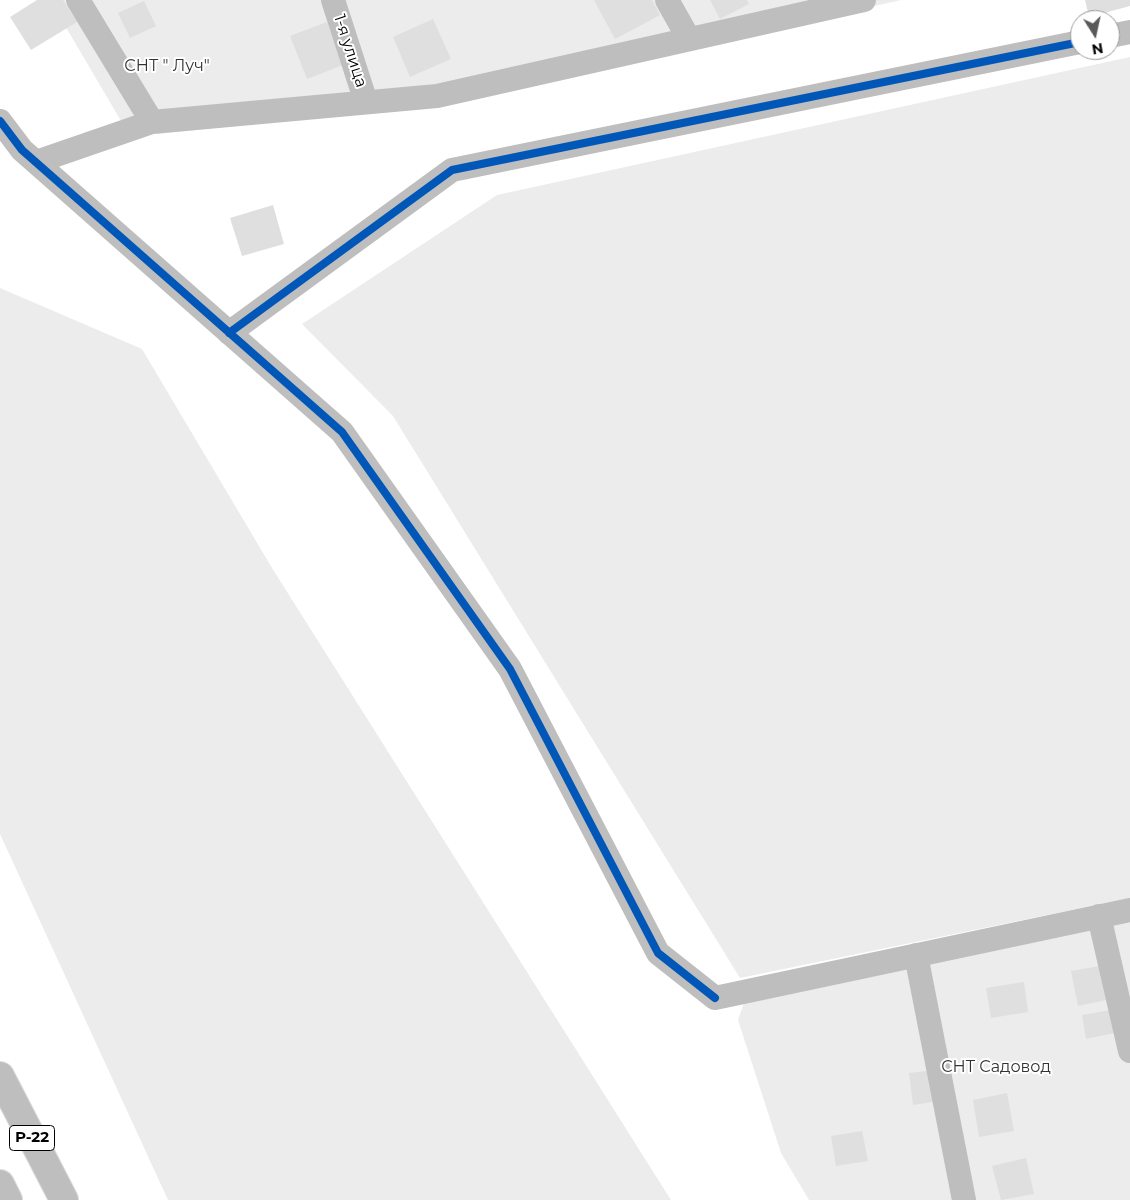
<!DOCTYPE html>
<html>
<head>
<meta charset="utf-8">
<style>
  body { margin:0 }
  #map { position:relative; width:1130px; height:1200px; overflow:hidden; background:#fff; font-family:Montserrat,sans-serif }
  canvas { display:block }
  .north { position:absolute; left:1070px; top:10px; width:50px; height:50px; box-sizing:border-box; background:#fff; border:1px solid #999; border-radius:50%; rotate:170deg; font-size:14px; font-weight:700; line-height:20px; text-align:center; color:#000 }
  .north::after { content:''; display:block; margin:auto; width:18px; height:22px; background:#595959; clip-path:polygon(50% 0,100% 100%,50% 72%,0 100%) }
</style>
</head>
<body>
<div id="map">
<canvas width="1130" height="1200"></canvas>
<div class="north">N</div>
</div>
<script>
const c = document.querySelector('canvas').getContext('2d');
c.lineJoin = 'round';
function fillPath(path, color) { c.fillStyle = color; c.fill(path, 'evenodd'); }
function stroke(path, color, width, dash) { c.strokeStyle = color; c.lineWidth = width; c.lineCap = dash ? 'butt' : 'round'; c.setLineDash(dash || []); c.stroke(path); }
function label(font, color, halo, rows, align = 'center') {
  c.font = font + ' Montserrat,sans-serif'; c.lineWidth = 4; c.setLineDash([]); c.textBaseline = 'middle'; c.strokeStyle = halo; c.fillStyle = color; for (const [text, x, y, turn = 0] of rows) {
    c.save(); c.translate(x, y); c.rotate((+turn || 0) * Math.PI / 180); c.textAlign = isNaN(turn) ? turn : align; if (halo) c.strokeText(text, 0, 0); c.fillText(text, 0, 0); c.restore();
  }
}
const green = new Path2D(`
  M50 0H901L438 105 157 134 121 121Z
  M1130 57V898L740 978 393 416 302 324 497 195Z
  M0 288 142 349 272 568 671 1200H168L0 834Z
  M1130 901V1200H809L781 1153 738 1020 751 983Z`);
const building = new Path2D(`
  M37 0H63L77 22 31 50 10 17Z
  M594 0H652L660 15 615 39Z
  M710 0H747L749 4 720 19Z
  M1085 0H1130V6L1089 17Z
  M144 1 156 26 130 38 118 13Z
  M433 19 451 59 410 77 393 37Z
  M327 22 343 65 307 79 290 36Z
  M273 205 284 244 242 256 230 218Z
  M1100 966 1106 1000 1078 1006 1071 971Z
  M1024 982 1028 1012 991 1018 986 988Z
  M1110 1010 1115 1033 1086 1039 1082 1015Z
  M934 1070 938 1101 913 1105 909 1073Z
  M1007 1093 1014 1131 979 1137 973 1100Z
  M862 1131 868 1161 836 1166 831 1136Z
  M1026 1158 1034 1194 1001 1200 992 1166Z`);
const minor = new Path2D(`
  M78 0 152 122
  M333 0 366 102
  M667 0 689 39
  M1110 36 1130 32
  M0 121 22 150 342 432 510 669 658 953 715 998 1130 910
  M36 162 152 122 437 96 864 0
  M229 333 452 170 1080 42
  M1099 916 1130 1051
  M916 955 964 1200`);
const highway = new Path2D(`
  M0 1076 64 1200
  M0 1184 8 1200`);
const cycleway = new Path2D(`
  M0 121 22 150 342 432 510 669 658 953 715 998
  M229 333 452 170 1080 42`);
const shields = [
  [32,1138,45]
];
const shieldNames = [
  ["Р-22",32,1138]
];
const streetNames = [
  ["1-я улица",350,51,72]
];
const parkNames = [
  ["СНТ \" Луч\"",167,66],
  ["СНТ Садовод",996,1067]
];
fillPath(green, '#ececec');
fillPath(building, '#dfdfdf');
stroke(highway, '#dbdbdb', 30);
stroke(minor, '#bebebe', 24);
stroke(highway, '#bebebe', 28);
stroke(cycleway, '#0057b8', 8);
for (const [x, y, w] of shields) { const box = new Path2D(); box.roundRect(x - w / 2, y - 12.5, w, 25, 4); c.fillStyle = '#fff'; c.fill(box); stroke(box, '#000', 1); }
label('bold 15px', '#000', null, shieldNames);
label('16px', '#000', '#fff', streetNames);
label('16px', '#333', '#fff', parkNames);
</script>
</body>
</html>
